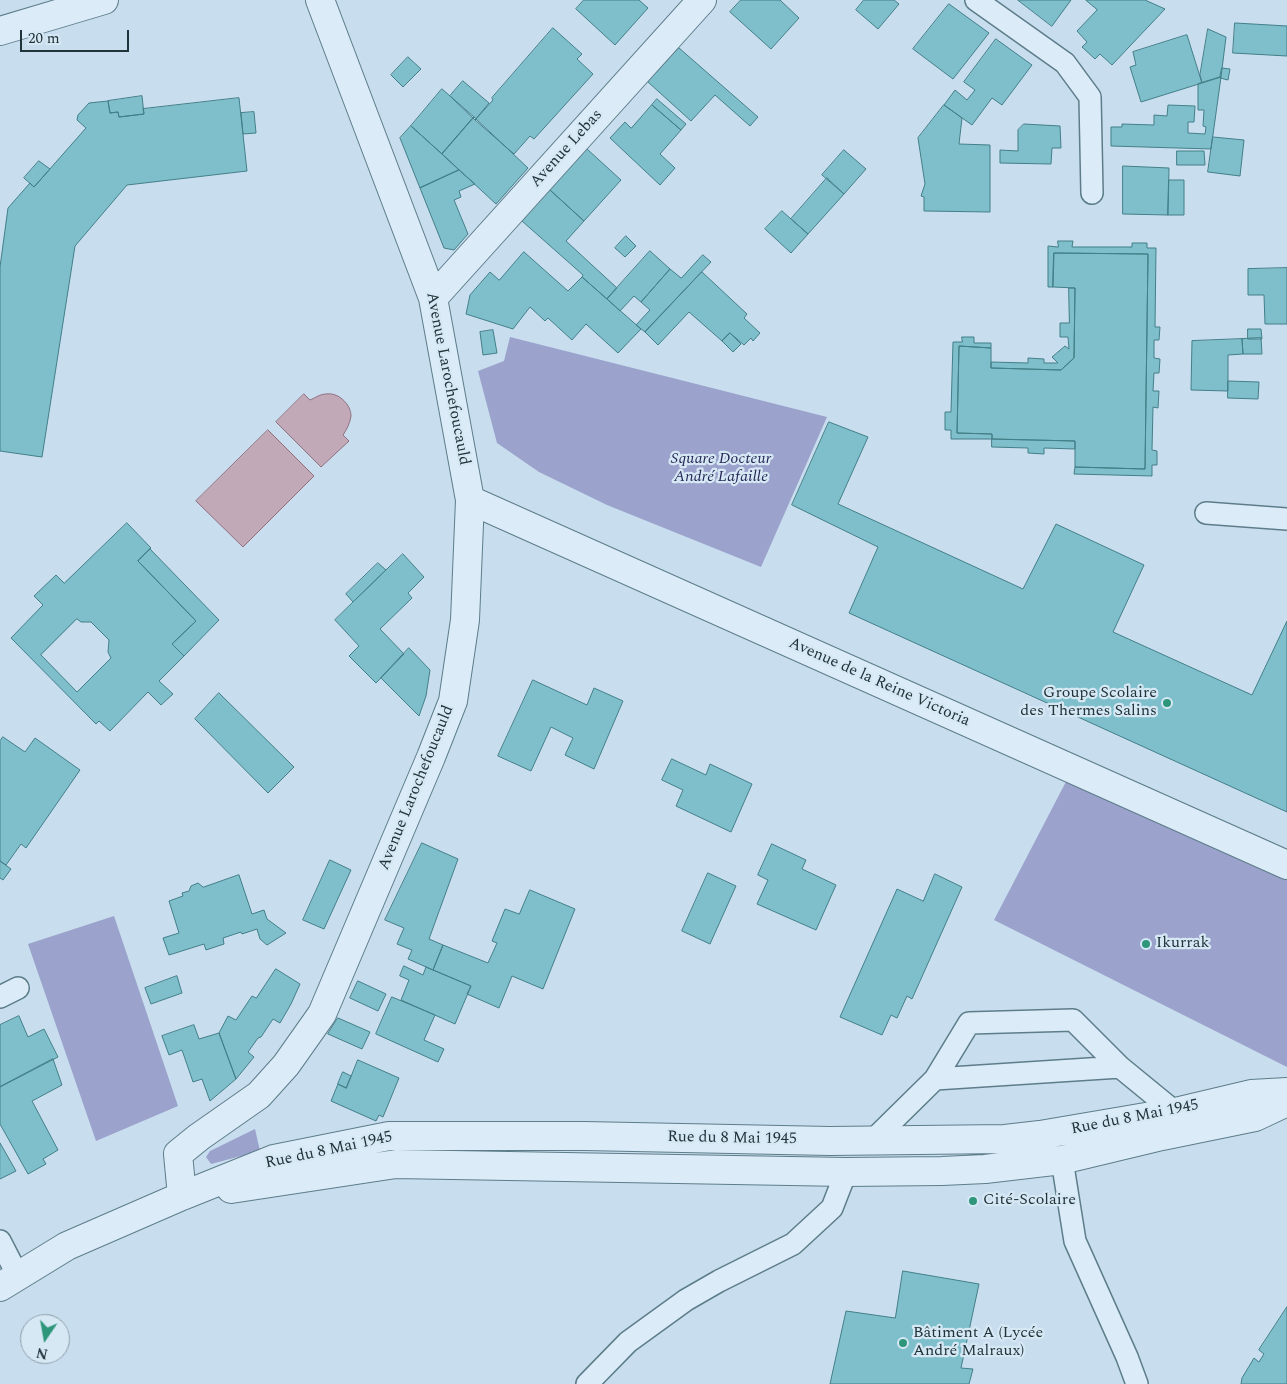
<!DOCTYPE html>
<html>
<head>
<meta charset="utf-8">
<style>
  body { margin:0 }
  #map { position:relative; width:1287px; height:1384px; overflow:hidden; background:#c8ddee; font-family:Spectral,serif }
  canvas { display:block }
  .north { position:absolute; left:20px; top:1314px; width:50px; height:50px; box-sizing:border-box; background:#d7e8f5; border:1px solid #8ea0aa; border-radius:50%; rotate:192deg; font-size:14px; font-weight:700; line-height:20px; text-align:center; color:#20343a }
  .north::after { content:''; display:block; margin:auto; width:18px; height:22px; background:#2e977b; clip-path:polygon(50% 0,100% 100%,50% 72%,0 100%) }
  .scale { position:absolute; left:20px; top:30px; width:109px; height:22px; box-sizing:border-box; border:2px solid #20343a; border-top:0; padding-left:6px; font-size:15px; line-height:18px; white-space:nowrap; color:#20343a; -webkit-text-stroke:4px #d7e8f5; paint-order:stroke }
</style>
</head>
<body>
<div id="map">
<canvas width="1287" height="1384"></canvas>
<div class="north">N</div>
<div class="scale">20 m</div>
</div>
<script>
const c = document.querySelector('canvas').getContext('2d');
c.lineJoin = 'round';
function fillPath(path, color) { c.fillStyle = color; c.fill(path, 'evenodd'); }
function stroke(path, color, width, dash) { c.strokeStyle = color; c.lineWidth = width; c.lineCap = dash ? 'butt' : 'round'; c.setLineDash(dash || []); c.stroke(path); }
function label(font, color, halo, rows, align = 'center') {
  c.font = font + ' Spectral,serif'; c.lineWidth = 4.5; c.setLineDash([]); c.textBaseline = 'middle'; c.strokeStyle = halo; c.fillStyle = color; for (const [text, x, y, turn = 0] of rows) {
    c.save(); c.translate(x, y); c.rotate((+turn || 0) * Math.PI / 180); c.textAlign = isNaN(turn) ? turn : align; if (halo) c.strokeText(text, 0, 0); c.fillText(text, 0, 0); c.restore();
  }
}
const green = new Path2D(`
  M510 337 827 417 761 567 607 505 539 472 497 443 478 371 504 361Z
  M1070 774 1287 875V1067L994 920Z
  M114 916 178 1106 96 1141 28 944Z
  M255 1129 260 1151 211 1164 206 1157 210 1151Z`);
const water = new Path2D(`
  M304 394 310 400C315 398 320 394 326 394 338 392 351 404 351 416 350 423 347 429 343 435L349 441 321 467 276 422Z
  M268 430 314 476 243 547 196 501Z`);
const building = new Path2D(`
  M584 0H639L648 8 615 45 576 9Z
  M741 0H780L799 18 771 49 730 12Z
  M864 0H894L899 4 878 29 856 10Z
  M1018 0H1071L1052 26Z
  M1086 0H1145L1165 9 1112 65 1100 54 1095 59 1082 47 1087 42 1077 31 1097 10Z
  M949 4 989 33 953 79 913 49Z
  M1235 23 1287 26V56L1233 53Z
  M553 28 582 54 577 59 593 74 534 139 530 136 514 154 475 120 493 100 492 98Z
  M1208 29 1226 37 1221 77 1202 83 1200 75Z
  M1187 35 1202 83 1141 102 1130 67 1136 65 1133 52Z
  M996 39 1032 65 1002 105 992 98 972 125 944 105 955 90 967 100 975 90 964 82Z
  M679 48 758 117 750 126 715 95 691 121 648 82Z
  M408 57 421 69 403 87 391 75Z
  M1222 68 1230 69 1228 80 1220 78Z
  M1221 77 1211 149 1111 146V127H1122V124L1154 125V115L1167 116 1168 105 1195 106 1194 122H1188V133L1205 134 1206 127 1203 126 1204 110H1198V84Z
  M463 81 489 103 475 120 450 96Z
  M442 89 474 117 442 154 411 126Z
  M142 96 144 114 119 117 118 112 110 113 108 101Z
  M239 98 247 171 127 185 75 246 42 457 0 451V267L8 208 30 183 34 187 86 128 77 120 78 115 89 103 108 101 110 113 118 112 119 117 144 114 143 109Z
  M657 99 686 124 681 130 652 105Z
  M652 105 681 130 660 154 675 168 660 185 610 138 625 122 631 128Z
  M944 105 962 118 959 144 990 145V212L924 211V197L921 196 925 184 918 138Z
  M254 112 256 133 243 134 241 113Z
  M474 117 528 168 496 204 442 154Z
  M1024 124 1060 126 1061 148H1052L1051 164 1000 163V150L1018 151V130Z
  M411 126 442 154 459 170 420 188 400 138Z
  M1213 137 1244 140 1240 176 1208 172Z
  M587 149 621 180 584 221 550 190Z
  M844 150 866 169 844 194 822 175Z
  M1177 151H1204L1205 165H1177Z
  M39 161 50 169 34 187 24 178Z
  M1123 166 1169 168 1168 215 1123 214Z
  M459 170 475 184 459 191 461 197 454 200 468 234 454 250 444 248 420 188Z
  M827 178 844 194 808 234 791 219Z
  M1169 180H1184V215H1168Z
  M550 190 584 221 566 241 617 288 607 299 582 277 583 275 522 221Z
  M782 211 808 234 791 253 765 229Z
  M626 236 636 246 625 257 615 248Z
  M1058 241H1073L1072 247H1132V243H1147V248H1156L1155 327H1160L1159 340H1154V358L1160 359 1159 373H1154L1153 391H1159L1158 408 1153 407 1152 450 1157 451V465H1152V476L1074 474 1075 467 1145 469 1148 254 1054 253 1053 287H1048V246L1058 247Z
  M650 251 670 269 641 302 634 296 620 311 607 299Z
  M524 252 568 291 582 277 641 329 618 353 586 324 572 340 548 318 545 321 530 307 513 329 466 314 470 295 490 272 499 280Z
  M1054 253 1148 254 1145 469 1075 467V441L992 439V434L957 433 959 346 991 348V368L1061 370 1074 358 1075 288 1053 287Z
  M703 255 711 262 645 332 636 325 650 310 641 302 670 269 681 278Z
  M1287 268V324H1265L1264 295H1248V269Z
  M702 272 747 314 744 318 760 333 753 341 751 338 744 345 730 333 722 341 689 312 658 345 645 332Z
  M1069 288H1075L1074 358 1061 370 991 368V362L1028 363V358L1044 359V363H1058L1052 357 1065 346 1069 349 1068 337H1060V323H1069Z
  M1248 329H1261L1262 339H1248Z
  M493 330 497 353 483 355 480 332Z
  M730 333 741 344 733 352 722 341Z
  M962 337H974V343H991V348L959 346 957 433 992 434V439H951V430H945V412H951L953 342H962Z
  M1261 338 1262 354H1243L1242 339Z
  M1242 339 1243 354 1228 355V391L1191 390 1192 341Z
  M1228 381 1259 382 1258 399 1228 398Z
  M829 422 868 437 838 504 1023 589 1056 524 1144 565 1113 632 1252 695 1287 621V812L849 613 878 547 792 505Z
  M992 439 1075 441V449L1044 448V454L1028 453V448L992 447Z
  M127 523 151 548 138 561 196 621 172 644 184 656 159 681 173 694 161 705 148 692 110 731 99 721 96 724 11 638 43 605 34 596 56 575 64 583ZM77 619 81 622H91L109 640 108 652 111 658 77 692 41 655Z
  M150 549 219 620 184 656 172 644 196 621 138 561Z
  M403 554 424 577 408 593 412 598 380 629 404 654 376 683 349 656 359 646 335 620Z
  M378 563 386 570 353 602 346 594Z
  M409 648 430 670 426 696 419 716 381 678Z
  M533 680 587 705 594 688 623 701 594 769 565 755 573 738 551 727 531 771 498 756Z
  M219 693 294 767 268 793 195 719Z
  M3 737 25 752 35 738 80 770 26 848 21 844 6 865 0 861V741Z
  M672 759 706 775 710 764 752 784 731 832 676 806 683 790 662 780Z
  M422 843 458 859 429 939 443 945 433 970 408 959 412 950 397 944 404 928 385 920Z
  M772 844 806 860 802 869 836 885 816 930 757 904 768 880 758 875Z
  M330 860 351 870 324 929 303 920Z
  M0 861 11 869 3 880 0 878Z
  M708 873 736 886 710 944 682 931Z
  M935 874 962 887 912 999 907 996 897 1018 891 1015 882 1035 840 1017 897 889 923 901Z
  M239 875 252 914 264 910 267 919 286 933 267 945 260 939 257 929 242 934 241 932 223 938 224 944 206 950 204 944 169 955 163 938 179 933 169 901 183 896 182 893 189 891 191 886 198 883 203 887Z
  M530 890 575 909 543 989 512 976 499 1008 467 994 471 986 433 970 443 945 488 963 497 943 492 941 505 909 519 914Z
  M404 966 423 975 426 967 471 986 455 1024 401 1000 409 980 400 976Z
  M276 969 300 984 291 1004 280 1023 273 1019 261 1037 258 1038 248 1052 254 1057 236 1079 219 1033 228 1016 236 1020 252 996 256 998Z
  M177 976 182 993 151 1004 145 988Z
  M358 981 386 994 378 1011 350 998Z
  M392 997 435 1015 424 1040 444 1049 438 1062 376 1034Z
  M19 1016 28 1037 44 1029 58 1057 0 1087V1025Z
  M338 1018 370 1032 362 1049 328 1034Z
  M194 1025 199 1039 219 1033 236 1079 210 1101 202 1079 193 1082 182 1050 169 1055 162 1036Z
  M53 1059 62 1085 32 1101 58 1150 43 1159 46 1164 28 1174 0 1124V1087Z
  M358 1060 399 1078 383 1117 379 1115 376 1121 331 1101 338 1084 346 1088Z
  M343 1072 351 1076 346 1088 338 1084Z
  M0 1143 16 1171 0 1179Z
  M903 1271 979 1284 961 1368 973 1369 969 1384H830L846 1311 895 1318Z
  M1287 1307V1384H1241L1242 1378 1254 1358 1259 1362 1264 1354 1259 1350Z`);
const service = new Path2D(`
  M976 0 1065 63 1090 97 1092 193
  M1206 513 1287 519
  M0 997 18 988
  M935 1079 1120 1067
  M872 1141 935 1079 969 1023 1073 1020 1120 1067 1175 1112
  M1062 1160 1075 1241 1127 1357 1137 1384
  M0 1241 18 1276
  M587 1384 628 1342 686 1300 719 1281 793 1244 832 1208 846 1172`);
const minor = new Path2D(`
  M433 298 702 0
  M470 500 1287 865
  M231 1189 396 1164 846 1172 942 1171 985 1169 1062 1160 1162 1136 1255 1117 1287 1102
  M182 1196 178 1154 199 1137 259 1095 286 1065 322 1014 431 757 453 701 465 620 470 500 433 298 320 0
  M0 1287 67 1246 182 1196 274 1159 389 1136H584L830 1141 1005 1139 1040 1135 1175 1112 1251 1094 1287 1092`);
const tertiary = new Path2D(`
  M0 31 104 0`);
const markers = [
  [1167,703,5,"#2e977b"],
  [1146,944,5,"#2e977b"],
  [973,1201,5,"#2e977b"],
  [903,1343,5,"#2e977b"]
];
const streetNames = [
  ["Avenue Lebas",567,149,-48],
  ["Avenue Larochefoucauld",447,379,79],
  ["Avenue de la Reine Victoria",879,683,24],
  ["Avenue Larochefoucauld",417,788,-68],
  ["Rue du 8 Mai 1945",1135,1118,-11],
  ["Rue du 8 Mai 1945",732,1139,1],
  ["Rue du 8 Mai 1945",329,1151,-12]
];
const parkNames = [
  ["Square Docteur",721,460],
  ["André Lafaille",721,478]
];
const poiNames = [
  ["Groupe Scolaire",1157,694,"right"],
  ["des Thermes Salins",1157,712,"right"],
  ["Ikurrak",1156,944],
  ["Cité-Scolaire",983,1201],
  ["Bâtiment A (Lycée",913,1334],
  ["André Malraux)",913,1352]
];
fillPath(green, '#9ba2cc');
fillPath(water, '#c2a9b7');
stroke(water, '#906f80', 1);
fillPath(building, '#7ebfcb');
stroke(building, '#437f88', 1);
stroke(service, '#5d7d8a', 24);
stroke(minor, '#5d7d8a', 30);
stroke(tertiary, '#5d7d8a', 30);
stroke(service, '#dbecf8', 21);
stroke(minor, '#dbecf8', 28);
stroke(tertiary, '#dbecf8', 28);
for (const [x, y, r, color] of markers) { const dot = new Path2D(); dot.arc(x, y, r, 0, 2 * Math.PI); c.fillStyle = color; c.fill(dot); stroke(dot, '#d7e8f5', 2); }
label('16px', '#20343a', '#d7e8f5', streetNames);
label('italic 16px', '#272856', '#d7e8f5', parkNames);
label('16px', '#20343a', '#d7e8f5', poiNames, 'left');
</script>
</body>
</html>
